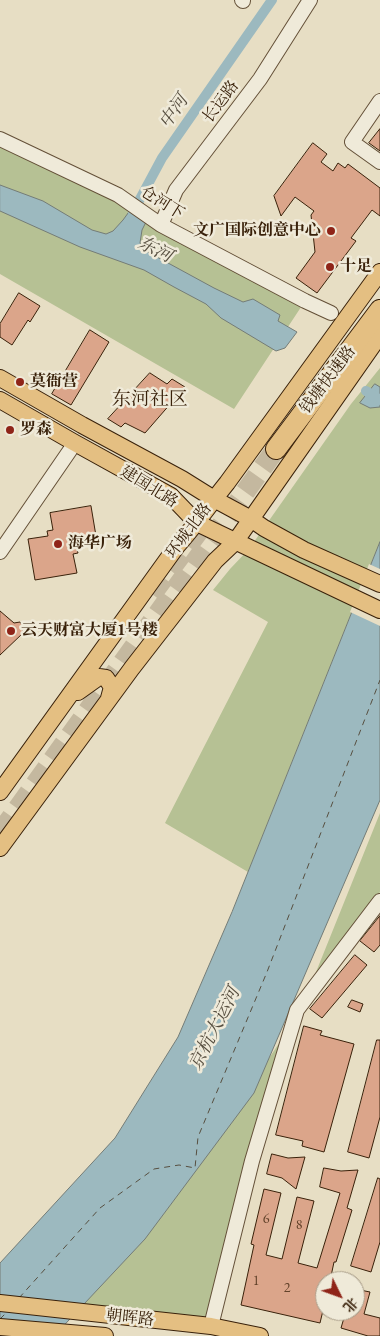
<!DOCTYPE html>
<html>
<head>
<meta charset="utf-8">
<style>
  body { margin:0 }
  #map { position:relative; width:380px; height:1336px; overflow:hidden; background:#e7dec4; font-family:"EB Garamond","Noto Serif SC",serif }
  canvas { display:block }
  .north { position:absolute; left:315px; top:1271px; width:50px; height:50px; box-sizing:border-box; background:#efead9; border:1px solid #a69a86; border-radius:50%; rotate:132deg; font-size:14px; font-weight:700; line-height:20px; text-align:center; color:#39210a }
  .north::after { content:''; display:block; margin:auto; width:18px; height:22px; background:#8f2418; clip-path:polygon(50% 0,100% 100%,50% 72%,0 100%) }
</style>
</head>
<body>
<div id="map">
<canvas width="380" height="1336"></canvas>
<div class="north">北</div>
</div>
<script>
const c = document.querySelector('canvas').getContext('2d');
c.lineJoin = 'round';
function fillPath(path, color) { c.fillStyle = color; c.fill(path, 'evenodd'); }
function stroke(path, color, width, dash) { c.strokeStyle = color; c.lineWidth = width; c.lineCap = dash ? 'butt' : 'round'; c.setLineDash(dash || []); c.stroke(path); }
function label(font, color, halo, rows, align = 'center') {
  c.font = font + ' "EB Garamond","Noto Serif SC",serif'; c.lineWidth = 5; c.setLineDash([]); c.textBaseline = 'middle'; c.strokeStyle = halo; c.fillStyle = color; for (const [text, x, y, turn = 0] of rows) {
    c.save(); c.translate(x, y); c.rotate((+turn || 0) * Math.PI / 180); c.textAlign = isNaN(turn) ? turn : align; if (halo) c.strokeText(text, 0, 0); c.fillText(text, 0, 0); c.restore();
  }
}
const green = new Path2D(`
  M0 139 305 301 234 409 0 274Z
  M380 368V542L248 872 165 823 268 622 213 590 230 569 249 549 351 404Z
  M380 813V892L312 982Z
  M288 1030 207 1319 82 1306 165 1212Z`);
const water = new Path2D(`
  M0 185 43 201 92 230 106 234 113 231 123 220 131 209 147 220 142 230 140 243 146 251 214 288 243 302 253 299 280 315 278 321 297 332 285 348 276 351 221 318 206 304 174 287 144 270 80 247 0 211Z
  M375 384 380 387V407L370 408 360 403Z
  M380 542V800L254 1093 145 1239 54 1336H0V1263L115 1138 178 1037 232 912Z`);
const pier = new Path2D(`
  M369 564 380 569V626L350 612Z`);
const canal = new Path2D(`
  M133 212 162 158 272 0
  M366 391 380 400`);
const ferry = new Path2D(`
  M19 1298 100 1208 154 1169 179 1165 195 1168 198 1137 267 972 380 680
  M0 1319 7 1312`);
const building = new Path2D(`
  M380 129V151L369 143Z
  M313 143 327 154 321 162 333 171 338 163 345 168 348 164 380 188V216L372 210 351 238 356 241 317 293 296 278 315 252 311 215 314 211 295 197 281 216 274 196Z
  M19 293 40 306 30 322 28 320 12 345 0 337V324Z
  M90 330 109 342 71 405 52 394Z
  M150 373 167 384 172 379 185 387 145 433 125 423 121 427 108 419Z
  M91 506 97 542 76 546 78 553 73 554 77 573 35 580 28 539 48 536 47 531 53 530 50 513Z
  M0 611 14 623 20 622 24 628 22 634 0 655Z
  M380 916V945L374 952 360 941Z
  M355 955 367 965 322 1018 310 1009Z
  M352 1000 363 1004 360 1012 348 1007Z
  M304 1026 322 1031 320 1035 354 1044 324 1152 302 1146 303 1141 276 1135Z
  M377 1040H380V1117L369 1158 348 1152Z
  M272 1154 288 1158 305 1157 296 1189 282 1178 267 1174Z
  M324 1168 341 1171 358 1170 347 1208 352 1210 336 1262H334L330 1281H325V1302L320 1323 241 1305 254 1245 251 1244 264 1189 281 1193 266 1255 282 1259 297 1197 314 1201 298 1263 317 1268 340 1193 320 1187Z
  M378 1178 380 1179V1242L371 1272 351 1266Z
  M355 1289 370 1292 364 1314 380 1318V1336H368L341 1328 346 1311H355Z`);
const highwayTunnel = new Path2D(`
  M152 594 202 527
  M0 833 276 449`);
const minor = new Path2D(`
  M242 0 243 1
  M380 101 352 142 380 162
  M0 139 118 195 161 225 305 301 331 313
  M161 225 176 190 260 79 310 0
  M0 552 75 443
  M211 1326 252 1161 297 1010 380 901`);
const major = new Path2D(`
  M0 378 82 425 182 479 214 499 251 519 264 528 304 550 380 584
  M0 400 75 443 171 496 197 523 380 610
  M78 692 99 677 106 678 112 687 109 698
  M0 792 177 546C195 526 210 504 227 483L380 272
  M0 848 132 668 215 561 235 542 380 335
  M0 1303 211 1326 260 1336
  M0 1327 105 1336`);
const highway = new Path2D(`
  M276 449 380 310`);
const markers = [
  [331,231,5,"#8f2418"],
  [330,267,5,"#8f2418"],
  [20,382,5,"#8f2418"],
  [10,430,5,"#8f2418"],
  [58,544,5,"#8f2418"],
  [11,631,5,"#8f2418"]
];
const numberNames = [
  ["6",266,1219],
  ["8",299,1225],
  ["1",256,1281],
  ["2",287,1288]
];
const streetNames = [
  ["长运路",221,102,-53],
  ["仓河下",162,203,32],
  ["钱塘快速路",328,380,-53],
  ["建国北路",149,487,32],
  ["环城北路",189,531,-53],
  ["朝晖路",130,1318,6]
];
const poiNames = [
  ["文广国际创意中心",321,231,"right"],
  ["十足",340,267],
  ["莫衙营",30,382],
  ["罗森",20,430],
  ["海华广场",68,544],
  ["云天财富大厦1号楼",21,631]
];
const waterNames = [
  ["中河",174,112,-55],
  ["东河",155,250,26],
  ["京杭大运河",215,1029,-63]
];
const quarterNames = [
  ["东河社区",150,400]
];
fillPath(green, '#b6c194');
fillPath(water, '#9cb9bf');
stroke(water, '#747c77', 1);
fillPath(pier, '#e7dec4');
stroke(canal, '#9cb9bf', 10);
stroke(ferry, '#574f40', 1, [6, 5]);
fillPath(building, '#dba58a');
stroke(building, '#39210a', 1);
stroke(highwayTunnel, '#c4b89f', 20, [20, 10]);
stroke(minor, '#645038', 16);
stroke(major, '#39210a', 18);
stroke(highway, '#39210a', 22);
stroke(minor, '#efead9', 14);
stroke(major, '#e4bf82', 16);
stroke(highway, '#e4bf82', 20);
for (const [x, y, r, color] of markers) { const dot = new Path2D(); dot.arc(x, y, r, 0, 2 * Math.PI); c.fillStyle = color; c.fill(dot); stroke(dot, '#efead9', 2); }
label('14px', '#62422a', null, numberNames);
label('16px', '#39210a', '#efead9', streetNames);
label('bold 16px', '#39210a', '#efead9', poiNames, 'left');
label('italic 18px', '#574f40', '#efead9', waterNames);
label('19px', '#39210a', '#efead9', quarterNames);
</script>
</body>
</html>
